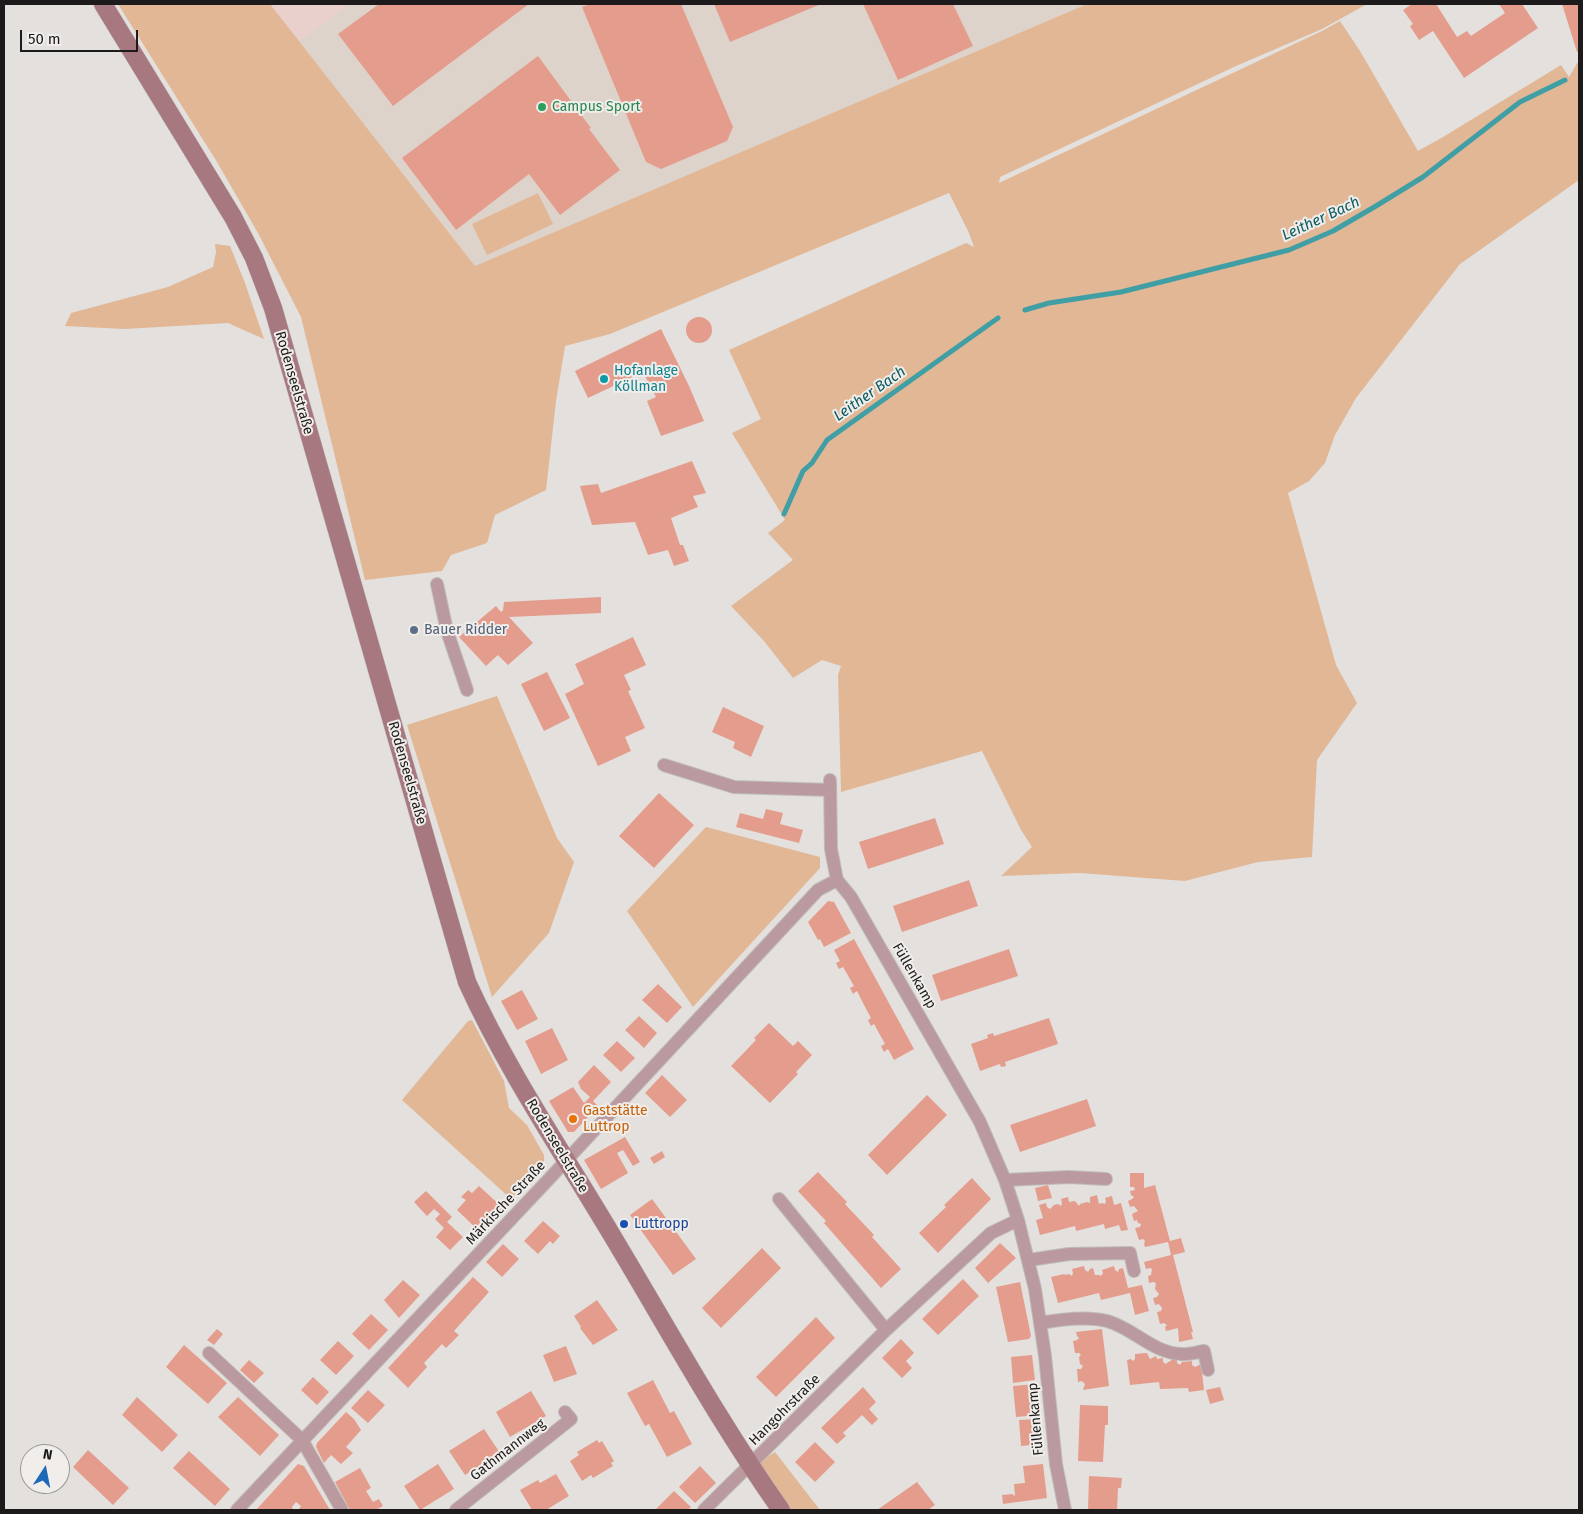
<!DOCTYPE html>
<html>
<head>
<meta charset="utf-8">
<style>
  body { margin:0 }
  #map { position:relative; width:1583px; height:1514px; overflow:hidden; background:#e3e0dd; font-family:"Fira Sans",sans-serif }
  canvas { display:block }
  .frame { position:absolute; inset:0; border:5px solid #1c1a1a; pointer-events:none }
  .north { position:absolute; left:20px; top:1444px; width:50px; height:50px; box-sizing:border-box; background:#f0edea; border:1px solid #9b9997; border-radius:50%; rotate:11deg; font-size:14px; font-weight:700; line-height:20px; text-align:center; color:#1c1a1a }
  .north::after { content:''; display:block; margin:auto; width:18px; height:22px; background:#1d68b7; clip-path:polygon(50% 0,100% 100%,50% 72%,0 100%) }
  .scale { position:absolute; left:20px; top:30px; width:118px; height:22px; box-sizing:border-box; border:2px solid #1c1a1a; border-top:0; padding-left:6px; font-size:15px; line-height:18px; white-space:nowrap; color:#1c1a1a; -webkit-text-stroke:4px #f0edea; paint-order:stroke }
</style>
</head>
<body>
<div id="map">
<canvas width="1583" height="1514"></canvas>
<div class="frame"></div>
<div class="north">N</div>
<div class="scale">50 m</div>
</div>
<script>
const c = document.querySelector('canvas').getContext('2d');
c.lineJoin = 'round';
function fillPath(path, color) { c.fillStyle = color; c.fill(path, 'evenodd'); }
function stroke(path, color, width, dash) { c.strokeStyle = color; c.lineWidth = width; c.lineCap = dash ? 'butt' : 'round'; c.setLineDash(dash || []); c.stroke(path); }
function label(font, color, halo, rows, align = 'center') {
  c.font = font + ' "Fira Sans",sans-serif'; c.lineWidth = 4; c.setLineDash([]); c.textBaseline = 'middle'; c.strokeStyle = halo; c.fillStyle = color; for (const [text, x, y, turn = 0] of rows) {
    c.save(); c.translate(x, y); c.rotate((+turn || 0) * Math.PI / 180); c.textAlign = isNaN(turn) ? turn : align; if (halo) c.strokeText(text, 0, 0); c.fillText(text, 0, 0); c.restore();
  }
}
const built = new Path2D(`
  M270 4H1087L475 266Z`);
const industrial = new Path2D(`
  M270 4H349L300 41Z`);
const green = new Path2D(`
  M118 4H270L475 266 1087 4H1367L1322 29 1236 66 1000 177 999 183 1322 31 1340 21 1360 51 1418 151 1443 137 1561 65 1569 77 1579 60V180L1460 264 1356 398 1335 435 1325 463 1309 481 1288 493 1336 665 1357 703 1317 760 1312 857 1258 862 1185 881 1080 873 1001 876 1032 847 1021 830 982 751 841 792 838 675 841 666 822 660 793 678 764 641 731 606 793 560 768 533 785 520 732 433 761 419 729 350 966 243 974 247 969 233 949 193 610 334 565 346 556 401 546 490 495 515 487 543 451 555 442 571 365 580 301 317 258 233 217 162Z
  M538 193 553 224 487 255 472 224Z
  M215 244 230 246 245 283 264 339 228 323 125 329 65 326 71 313 168 287 213 267 216 252Z
  M497 696 557 838 574 862 549 933 492 997 407 725Z
  M706 827 820 857V868L693 1007 627 911Z
  M472 1020 504 1081 509 1108 527 1125 544 1155V1165L511 1199 402 1100 468 1021Z
  M775 1452 820 1510H783L752 1466Z`);
const stream = new Path2D(`
  M1025 310 1049 303 1121 292 1289 250 1333 231 1376 206 1423 177 1520 102 1565 80
  M784 514 803 471 812 463 827 440 998 318`);
const building = new Path2D(`
  M379 4H529L393 106 338 34Z
  M590 4H681L733 127 727 141 661 169 646 162 582 7Z
  M714 4H821L730 42Z
  M863 4H953L973 46 898 80Z
  M1412 4H1436L1457 37 1467 31 1471 36 1505 13 1499 4H1522L1538 28 1464 78 1433 31 1419 40 1410 26 1413 24 1403 10Z
  M1562 4H1579V51L1577 52Z
  M538 56 591 128 589 129 620 170 560 215 529 174 456 230 402 158Z
  M686 330a13 13 0 1 1 26 0a13 13 0 1 1-26 0Z
  M661 329 689 386 704 421 661 436 647 401 656 397 643 372 588 398 575 371Z
  M692 461 706 493 693 496 698 507 671 518 680 545H683L689 561 674 566 668 550 648 555 635 522 592 525 580 486 598 484 601 493Z
  M601 597V613L509 617 533 643 508 665 498 655 486 666 459 637 496 606 501 612 503 610 504 602Z
  M633 637 646 665 624 675 631 690 628 691 645 728 625 737 631 751 598 766 565 694 584 684 575 664Z
  M547 672 570 718 544 731 521 684Z
  M723 707 764 726 751 757 733 748 735 742 712 732Z
  M659 793 694 825 654 868 619 836Z
  M766 809 783 813 780 824 803 830 799 843 736 827 740 813 763 819Z
  M935 818 944 844 868 869 859 842Z
  M969 880 978 906 902 932 893 906Z
  M828 901 834 902 851 933 824 947 820 939 818 940 808 922Z
  M854 939 914 1049 894 1060 888 1049 884 1052 881 1046 885 1044 874 1024 871 1026 868 1020 871 1018 864 1005 857 991 853 994 850 988 854 986 843 967 839 969 836 963 840 961 834 950Z
  M1009 949 1018 976 941 1001 932 975Z
  M658 984 682 1007 667 1023 642 1000Z
  M522 990 538 1019 517 1030 501 1001Z
  M639 1016 657 1033 644 1048 625 1030Z
  M1049 1018 1058 1044 1005 1062 1006 1066 1001 1067 1000 1064 980 1071 971 1044 988 1038 987 1035 993 1033 994 1036Z
  M769 1023 793 1046 798 1041 812 1055 796 1072 798 1074 770 1103 731 1066 756 1040 754 1038Z
  M552 1028 568 1060 541 1074 525 1041Z
  M617 1041 635 1058 621 1072 603 1055Z
  M594 1065 611 1082 593 1101 598 1106 574 1132H568L549 1101 573 1087 584 1103 590 1097 581 1089 578 1082Z
  M662 1075 687 1100 670 1117 645 1093Z
  M927 1095 947 1115 887 1175 868 1155Z
  M1087 1099 1096 1126 1020 1152 1010 1125Z
  M625 1137 640 1162 633 1166 623 1150 617 1153 628 1173 601 1189 584 1160Z
  M662 1151 665 1157 654 1164 650 1158Z
  M818 1172 847 1202 845 1204 874 1235 872 1237 901 1269 881 1288 824 1223 826 1221 798 1191Z
  M1130 1173H1144V1188L1155 1185 1170 1241 1181 1238 1185 1252 1173 1255 1193 1332H1191L1193 1339 1179 1342 1178 1328 1166 1331 1165 1327 1167 1325 1164 1323 1160 1324 1157 1312 1161 1311 1162 1308 1159 1304 1155 1305 1153 1298 1157 1297 1159 1294 1155 1289 1156 1283 1153 1282 1149 1283 1148 1276 1151 1275 1152 1269 1150 1268 1146 1269 1144 1262 1171 1255 1168 1242 1145 1247 1144 1244 1145 1241 1143 1239 1139 1240 1135 1228 1140 1227 1141 1224 1138 1223 1137 1220 1134 1221 1132 1214 1138 1211 1134 1206 1130 1207 1128 1201 1132 1199 1134 1197 1131 1195 1130 1191 1135 1190 1134 1187H1130Z
  M972 1178 991 1199 938 1253 919 1233 946 1207 944 1205Z
  M1048 1185 1052 1198 1038 1201 1035 1188Z
  M479 1186 503 1208 480 1232 457 1210 466 1200 461 1197 468 1190 472 1193Z
  M426 1191 452 1217 447 1222 463 1237 450 1250 436 1237 444 1228 435 1219 440 1214 434 1209 427 1216 414 1202Z
  M1097 1195 1099 1204 1102 1203 1105 1204 1106 1201 1105 1198 1112 1196 1114 1205 1121 1203 1128 1230 1121 1231 1119 1225 1105 1229 1104 1224 1076 1231 1075 1226 1040 1235 1036 1220 1043 1218 1039 1205 1046 1203 1047 1207 1050 1209 1054 1205 1058 1204 1061 1206 1062 1203 1061 1199 1068 1197 1069 1202 1075 1201 1079 1206 1080 1204 1087 1202 1090 1203V1197Z
  M652 1199 696 1259 673 1275 630 1215Z
  M543 1221 560 1236 553 1244 550 1241 538 1254 524 1241Z
  M1000 1243 1016 1258 988 1283 975 1268Z
  M503 1244 519 1259 502 1277 486 1262Z
  M762 1248 781 1268 721 1328 702 1308Z
  M1084 1266 1085 1270 1088 1272 1090 1269 1093 1268 1095 1275H1099L1101 1276 1103 1273 1102 1270 1114 1266 1115 1270 1118 1272 1119 1269 1123 1268 1128 1288 1142 1285 1149 1311 1135 1315 1130 1293 1101 1300 1099 1293 1058 1303 1051 1277 1064 1274 1065 1275 1069 1274 1072 1276 1073 1273 1072 1269Z
  M473 1277 489 1292 454 1331 459 1335 446 1348 442 1344 424 1363 427 1367 408 1388 388 1368Z
  M963 1279 979 1296 938 1335 922 1319Z
  M403 1280 420 1295 399 1318 384 1300Z
  M1020 1282 1031 1336 1029 1339 1008 1342 996 1287Z
  M597 1300 618 1330 593 1345 580 1328 581 1327 574 1316Z
  M371 1314 388 1330 369 1350 352 1334Z
  M816 1317 835 1338 776 1397 756 1377Z
  M217 1329 223 1334 214 1345 207 1340Z
  M1102 1329 1109 1386 1083 1390 1085 1384 1082 1381 1078 1382 1077 1369H1081L1083 1366 1080 1364 1079 1357 1081 1355 1079 1353H1075L1073 1341 1077 1340 1079 1338 1077 1336 1076 1332Z
  M901 1339 914 1353 906 1361 912 1368 902 1378 882 1358Z
  M338 1341 354 1356 336 1375 320 1360Z
  M184 1345 227 1383 208 1404 166 1367Z
  M566 1346 577 1374 554 1382 543 1355Z
  M1147 1353 1150 1359 1156 1356 1157 1359 1163 1358V1362L1166 1364 1168 1362 1171 1361V1359H1177V1363L1180 1365 1182 1362 1192 1361V1365L1195 1367 1201 1364 1204 1390 1189 1392 1188 1388 1160 1389 1159 1382 1130 1385 1127 1360 1131 1359 1133 1361 1135 1359V1354Z
  M1032 1355 1035 1380 1013 1383 1011 1357Z
  M249 1360 264 1373 254 1383 240 1370Z
  M313 1377 329 1392 317 1405 301 1390Z
  M653 1380 670 1413 674 1411 692 1444 667 1457 649 1424 645 1426 627 1393Z
  M1035 1384 1038 1415 1016 1417 1013 1386Z
  M863 1387 876 1402 869 1409 878 1419 872 1425 862 1415 843 1433 846 1436 837 1444 821 1428Z
  M1220 1387 1224 1400 1210 1404 1206 1390Z
  M368 1390 385 1405 368 1423 351 1408Z
  M531 1391 546 1416 510 1437 496 1412Z
  M137 1397 178 1435 162 1452 122 1415Z
  M238 1397 279 1435 260 1456 218 1417Z
  M1080 1405 1108 1406V1425H1105L1103 1462 1078 1461Z
  M346 1412 354 1419 361 1430 346 1447 353 1453 341 1464 331 1455 324 1463 316 1447 317 1443Z
  M1038 1419 1041 1444 1021 1446 1019 1420Z
  M484 1429 500 1453 465 1475 449 1451Z
  M597 1440 599 1443 602 1441 614 1461 611 1463 613 1466 593 1478 591 1475 582 1481 570 1461 579 1455 577 1452Z
  M815 1442 835 1462 815 1482 795 1462Z
  M88 1450 129 1488 113 1505 73 1467Z
  M189 1451 230 1489 215 1506 173 1468Z
  M298 1464 304 1466 330 1510H301L299 1509 301 1506 296 1502 292 1507 293 1510H256Z
  M438 1464 454 1489 420 1510 404 1486Z
  M1043 1464 1047 1498 1003 1504 1002 1495 1012 1494 1015 1496 1014 1484 1025 1483 1023 1466Z
  M700 1466 716 1483 695 1503 679 1487Z
  M360 1468 371 1488 366 1491 373 1502 379 1499 383 1506 376 1510H350L335 1482Z
  M556 1474 569 1496 546 1510H532L520 1490 538 1480 540 1483Z
  M1089 1476 1122 1478 1121 1488H1118L1117 1510H1088Z
  M917 1482 935 1505 928 1510H877Z
  M674 1491 691 1507 688 1510H655Z`);
const minor = new Path2D(`
  M437 584 447 631 467 690
  M664 765 734 787 830 790
  M830 780 831 849 837 880 851 897 980 1122 1005 1180 1018 1220 1035 1289 1045 1356 1056 1464 1065 1510
  M1005 1180 1069 1177 1106 1179
  M779 1199 886 1330
  M1029 1260 1069 1254 1130 1253 1134 1271
  M1041 1323C1062 1319 1086 1316 1107 1321 1133 1328 1153 1353 1181 1354 1188 1355 1197 1352 1204 1351L1208 1370
  M209 1353 302 1440 342 1510
  M237 1510 549 1179 818 890 837 880
  M456 1510 571 1419 565 1412
  M704 1510 886 1330 991 1233 1018 1220`);
const secondary = new Path2D(`
  M103 4 233 217 254 258 273 308 467 982C507 1070 561 1150 610 1232 666 1325 718 1421 781 1510`);
const markers = [
  [542,107,5,"#2e9e5b"],
  [604,379,5,"#0f9aa8"],
  [414,630,5,"#5c6f8a"],
  [573,1119,5,"#e8710a"],
  [624,1224,5,"#1a4fb4"]
];
const leisureNames = [
  ["Campus Sport",552,107]
];
const cultureNames = [
  ["Hofanlage",614,371],
  ["Köllman",614,387]
];
const streetNames = [
  ["Rodenseelstraße",294,383,74],
  ["Rodenseelstraße",407,773,74],
  ["Füllenkamp",914,976,60],
  ["Rodenseelstraße",557,1146,59],
  ["Märkische Straße",506,1203,-47],
  ["Hangohrstraße",785,1410,-45],
  ["Füllenkamp",1036,1419,-95],
  ["Gathmannweg",508,1450,-38]
];
const serviceNames = [
  ["Bauer Ridder",424,630]
];
const foodNames = [
  ["Gaststätte",583,1111],
  ["Luttrop",583,1127]
];
const transitNames = [
  ["Luttropp",634,1224]
];
const waterNames = [
  ["Leither Bach",1321,219,-25],
  ["Leither Bach",870,394,-35]
];
fillPath(built, '#ddd3cb');
fillPath(industrial, '#ead0cc');
fillPath(green, '#e1b796');
stroke(stream, '#409fa4', 5);
fillPath(building, '#e49d8c');
stroke(minor, '#bfbcba', 14);
stroke(secondary, '#bfbcba', 19);
stroke(minor, '#bb9a9f', 12);
stroke(secondary, '#a7787f', 18);
for (const [x, y, r, color] of markers) { const dot = new Path2D(); dot.arc(x, y, r, 0, 2 * Math.PI); c.fillStyle = color; c.fill(dot); stroke(dot, '#f0edea', 2); }
label('14px', '#27864d', '#f0edea', leisureNames, 'left');
label('14px', '#0d838f', '#f0edea', cultureNames, 'left');
label('14px', '#1c1a1a', '#f0edea', streetNames);
label('14px', '#4e5e75', '#f0edea', serviceNames, 'left');
label('14px', '#c56008', '#f0edea', foodNames, 'left');
label('14px', '#164399', '#f0edea', transitNames, 'left');
label('italic 15px', '#095c60', '#f0edea', waterNames);
</script>
</body>
</html>
